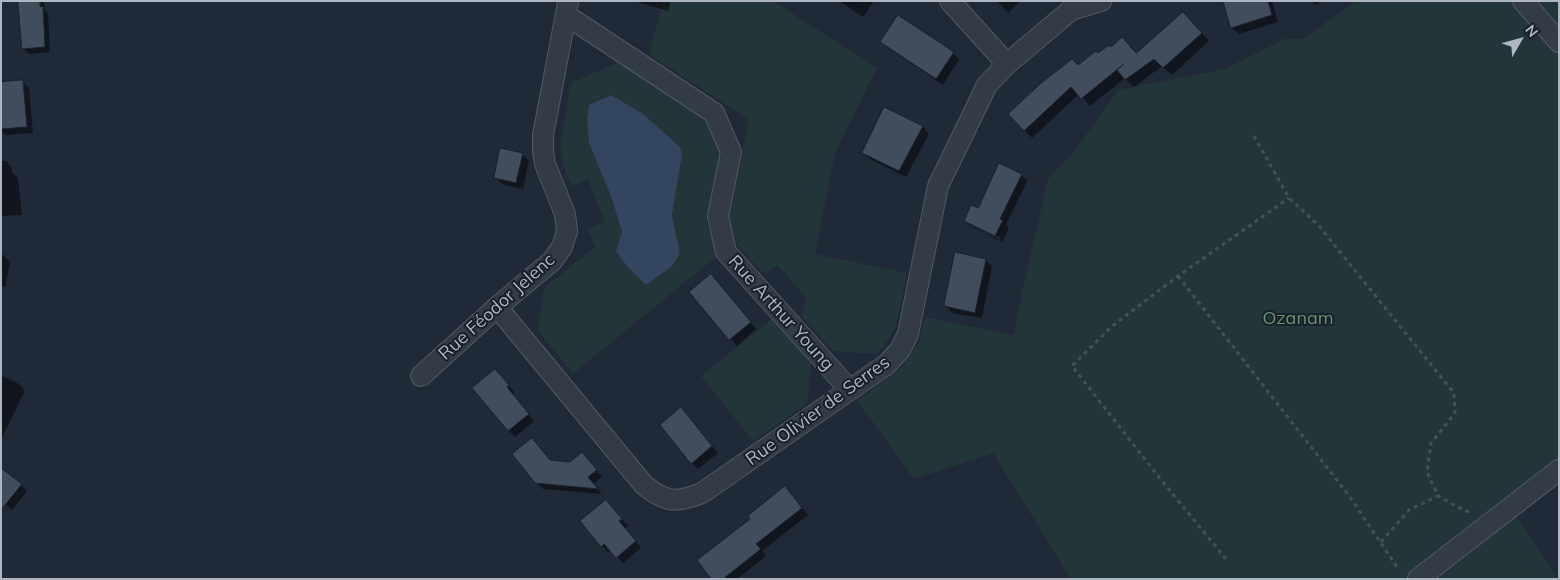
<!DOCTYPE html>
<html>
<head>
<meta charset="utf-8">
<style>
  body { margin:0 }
  #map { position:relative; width:1560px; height:580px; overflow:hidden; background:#202937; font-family:Mulish,sans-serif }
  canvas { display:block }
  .frame { position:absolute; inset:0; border:2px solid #aeb6c4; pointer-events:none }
  .north { position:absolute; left:1495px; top:15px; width:50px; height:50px; -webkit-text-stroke:4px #19202c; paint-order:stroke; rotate:52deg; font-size:14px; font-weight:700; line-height:20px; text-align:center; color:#aeb6c4 }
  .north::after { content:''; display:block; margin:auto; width:18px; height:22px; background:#aeb6c4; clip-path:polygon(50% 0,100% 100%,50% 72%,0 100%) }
</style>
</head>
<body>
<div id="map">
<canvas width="1560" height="580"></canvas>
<div class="frame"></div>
<div class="north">N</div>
</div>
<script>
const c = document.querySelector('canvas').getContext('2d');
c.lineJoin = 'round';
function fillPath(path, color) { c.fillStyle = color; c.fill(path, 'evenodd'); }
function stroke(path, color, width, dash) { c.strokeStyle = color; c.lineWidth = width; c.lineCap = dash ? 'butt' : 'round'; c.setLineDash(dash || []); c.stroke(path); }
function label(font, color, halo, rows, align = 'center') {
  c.font = font + ' Mulish,sans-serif'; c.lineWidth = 4; c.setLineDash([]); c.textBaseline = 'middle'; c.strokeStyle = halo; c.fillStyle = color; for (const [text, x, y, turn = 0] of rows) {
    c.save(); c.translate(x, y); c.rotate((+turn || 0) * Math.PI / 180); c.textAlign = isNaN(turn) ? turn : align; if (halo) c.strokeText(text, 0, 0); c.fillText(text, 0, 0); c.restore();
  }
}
const green = new Path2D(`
  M663 1H773L877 68 835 153 815 254 907 273C901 301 900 336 875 354L833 351 802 317 806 297 777 265 765 275 737 245 729 217 749 120 649 54Z
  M1356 1H1559V482L1516 516 1559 579H1071L993 453 914 479 857 400 901 368 920 340 925 317 1014 335 1022 292 1048 179 1076 149 1118 90 1225 69 1284 39H1303Z
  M618 62 705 120 720 155 706 220 717 256 573 374 538 331 544 288 595 247 588 229 605 222 588 180 572 186 563 165 560 145 571 83ZM587 119 682 155 672 215 680 254 671 267 646 284 622 232 612 199 589 143Z
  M775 316 812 357 807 404 753 441 701 376Z`);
const water = new Path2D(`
  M611 95 643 114 680 147 682 155 672 215 680 254 671 267 646 285 627 266 616 251 622 232 612 199 589 143 587 119 589 105Z`);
const shadow = new Path2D(`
  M19 1H44L45 11 48 13 50 52 29 54 23 48Z
  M634 1H671L668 11Z
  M839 1H874L863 17Z
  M997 1H1020L1008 13Z
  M1228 1H1272L1278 22 1239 34 1232 28 1225 2Z
  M1312 1H1320L1315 5Z
  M1191 21 1209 41 1172 75 1162 66 1134 87 1125 78 1090 106 1079 94 1032 138 1009 114 1078 66 1098 55 1111 48 1137 55Z
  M881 42 953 53 959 59 943 85 888 48Z
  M23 82 29 88 33 133 6 135 1 131V83Z
  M884 109 923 127 929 134 906 177 870 159 864 153Z
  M501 149 523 155 529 161 523 189 502 184 495 177Z
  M1 161H6L12 168V172L18 178 22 215 1 216Z
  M1021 175 1027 181 1006 225 1009 228 1002 242 972 227 965 221ZM971 223 1001 238 1000 240 971 226Z
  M1 253 10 262 5 287 1 286Z
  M986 260 992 266 982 318 952 313 946 306Z
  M718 282 756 329 737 346 691 292Z
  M1 375 19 384 25 390 2 438Z
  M501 377 515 393 512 395 534 421 515 437 508 430Z
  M681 409 718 453 698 469 692 463Z
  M588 460 602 477 593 484 602 494 543 489 536 482 551 461 571 463Z
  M21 485 27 491 12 510 1 501Z
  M791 494 808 515 762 551 766 556 737 579H712Z
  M606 501 628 526 625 528 641 548 623 563 611 550 608 552 602 546Z`);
const building = new Path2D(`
  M18 1H40V7L43 6 45 47 22 49Z
  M1223 1H1268L1272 15 1231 28Z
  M1183 12 1202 33 1163 68 1154 59 1125 80 1117 70 1124 64 1081 99 1071 87 1024 131 1008 114 1040 84 1072 59 1078 65 1096 51 1098 53 1109 45 1111 47 1122 37 1136 53Z
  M898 15 954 52 936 79 880 42Z
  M23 80 27 127 1 129V82Z
  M884 107 923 126 899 171 862 153Z
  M500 148 523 153 516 183 494 178Z
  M999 163 1022 174 1000 219 1003 220 995 236 964 221 971 205 978 208Z
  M955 252 986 259 975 313 944 306Z
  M711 274 751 322 729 340 689 292Z
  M495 369 509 385 507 387 529 414 508 431 472 388Z
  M681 407 712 446 691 464 660 425Z
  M532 438 550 460 570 462 582 452 597 470 588 477 598 489 535 483 512 454Z
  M1 468 22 484 1 510Z
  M785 486 802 508 756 544 761 549 723 579H711L697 560 750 519 748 516Z
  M606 500 622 519 619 521 636 541 616 558 604 544 601 547 580 521Z`);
const path = new Path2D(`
  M1254 136 1289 198 1319 226 1454 393 1455 413 1431 443 1427 472 1438 496 1465 511 1470 512
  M1178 276 1350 497 1399 570
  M1381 542 1409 510 1438 496
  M1226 559 1162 481 1072 366 1111 327 1178 276 1289 198`);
const street = new Path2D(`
  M950 1 1007 64
  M1523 1 1559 42
  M566 15 714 113 731 152 718 216 726 252 850 390
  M497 307 644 485C666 503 676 503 702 493L887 364 900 350 908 334 938 186 987 85 1007 64 1071 10 1101 1
  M421 376 497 307 552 261 562 247 567 231 565 214 545 164 543 151V135L568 3
  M1418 579 1559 470`);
const streetNames = [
  ["Rue Féodor Jelenc",497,307,-42],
  ["Rue Arthur Young",781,313,48],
  ["Rue Olivier de Serres",818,411,-36]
];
const parkNames = [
  ["Ozanam",1298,319]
];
fillPath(green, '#223538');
fillPath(water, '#33455f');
fillPath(shadow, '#0007');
fillPath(building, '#414c5c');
stroke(building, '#1b222e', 1);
stroke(street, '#515965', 22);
stroke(path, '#3f5256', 3, [4, 4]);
stroke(street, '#333b47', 20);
label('18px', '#aeb6c4', '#19202c', streetNames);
label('18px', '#669471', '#19202c', parkNames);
</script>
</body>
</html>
